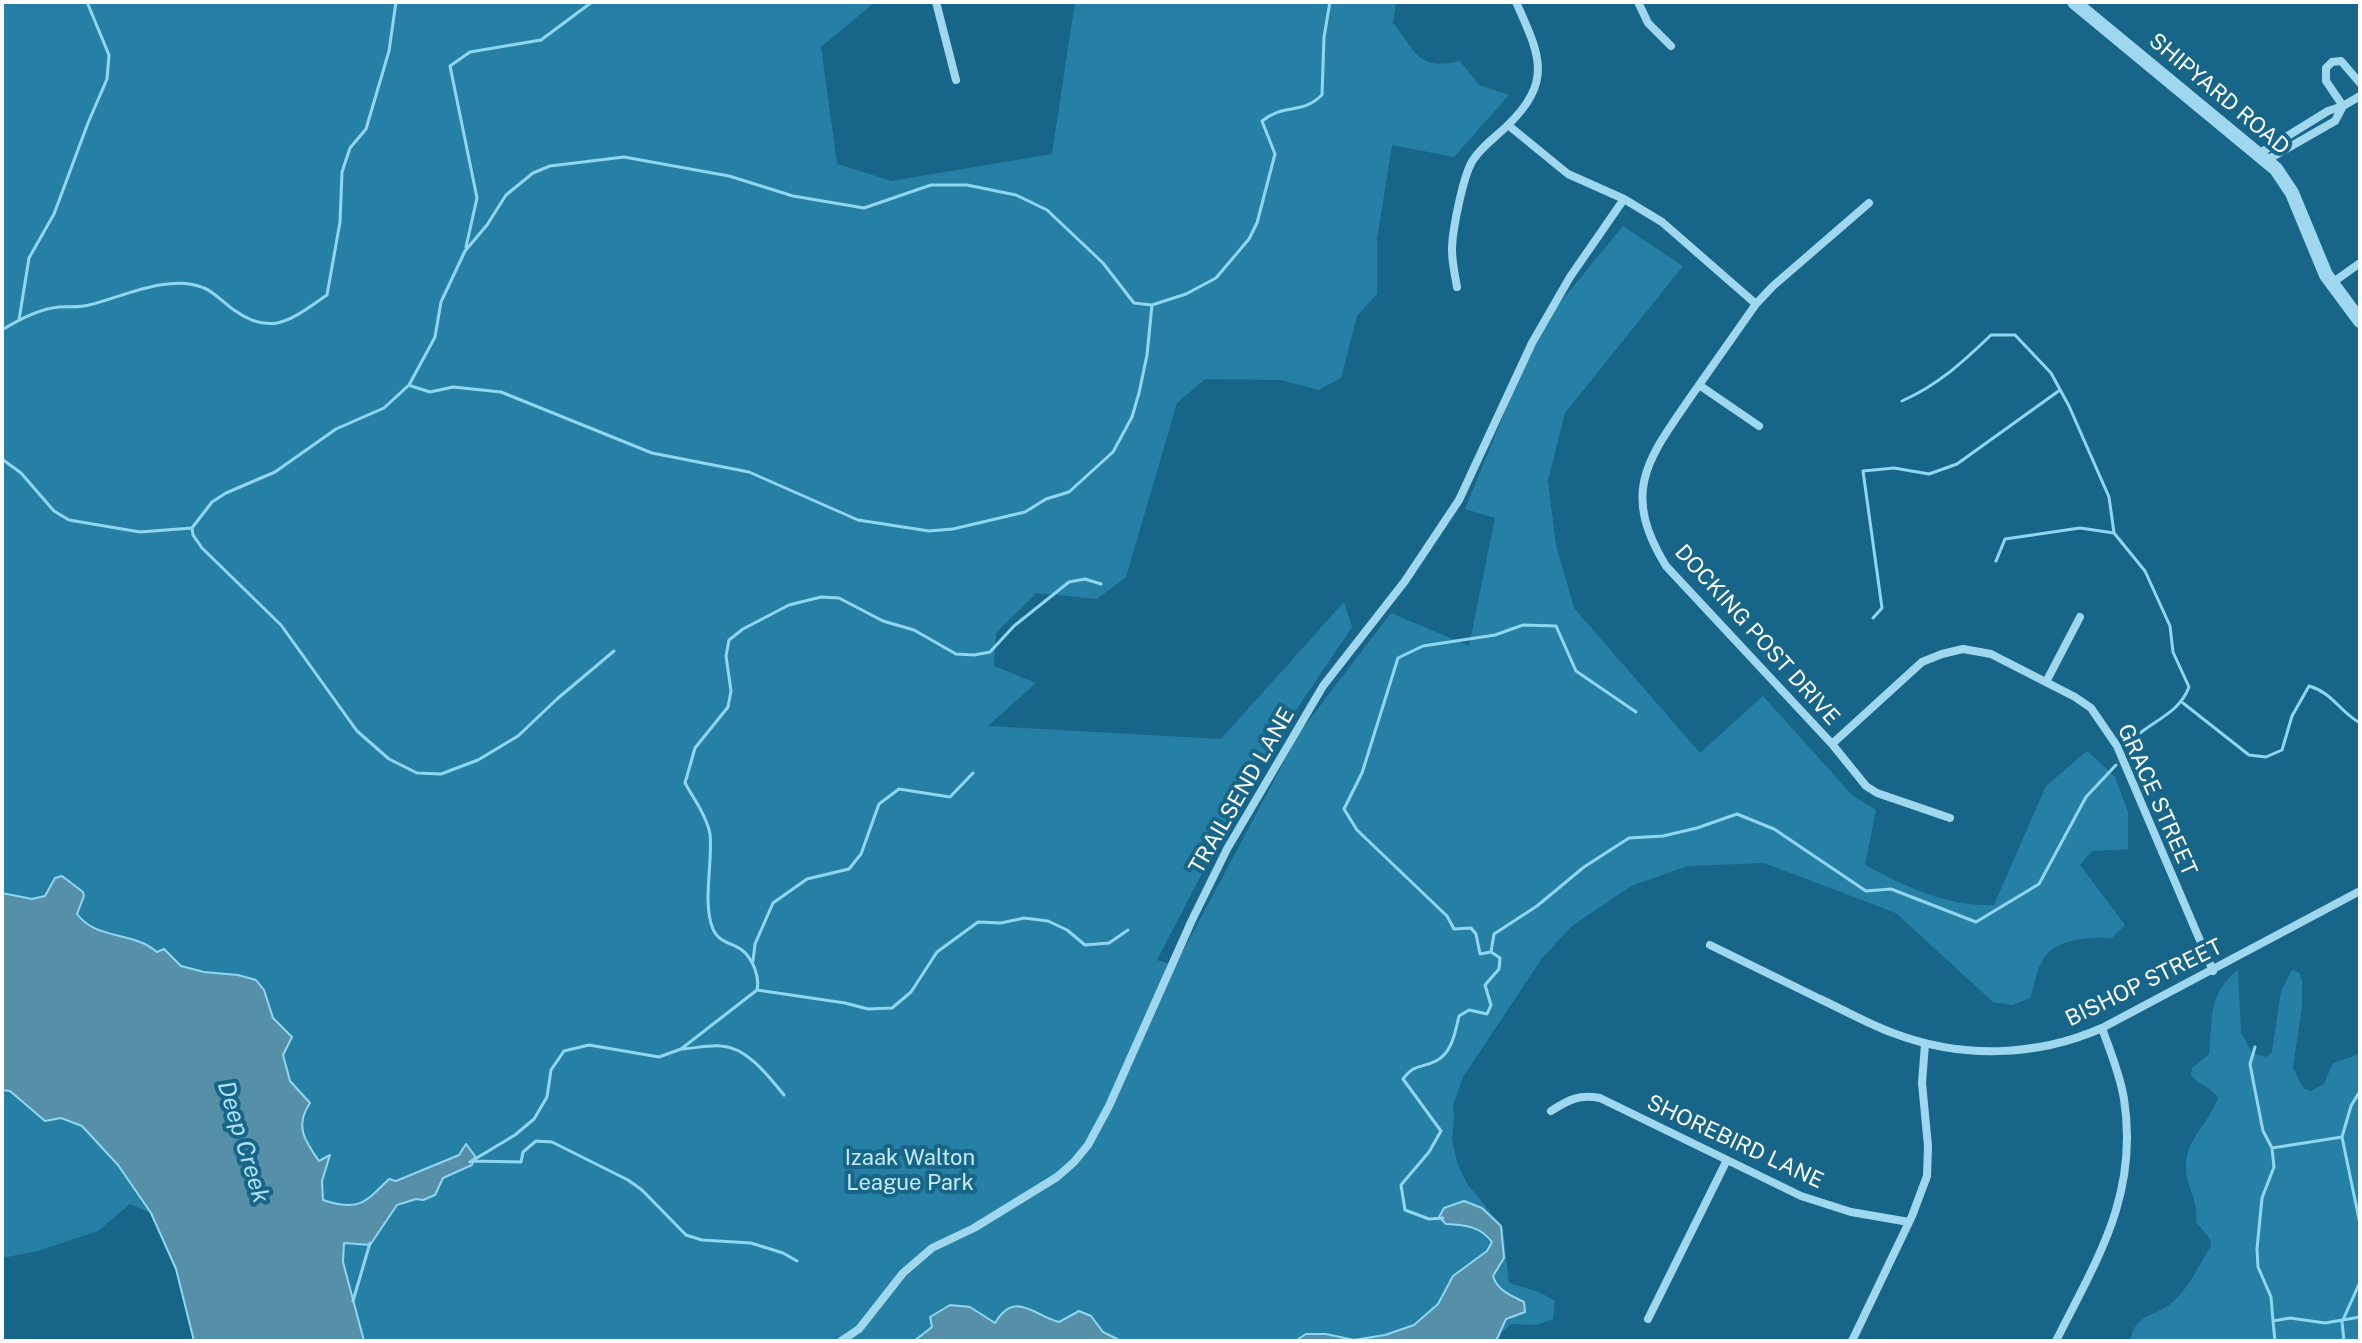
<!DOCTYPE html>
<html>
<head>
<meta charset="utf-8">
<style>
  body { margin:0 }
  #map { position:relative; width:2362px; height:1343px; overflow:hidden; background:#176689; font-family:"Public Sans",sans-serif }
  canvas { display:block }
  .frame { position:absolute; inset:0; border:4px solid #fff; pointer-events:none }
</style>
</head>
<body>
<div id="map">
<canvas width="2362" height="1343"></canvas>
<div class="frame"></div>
</div>
<script>
const c = document.querySelector('canvas').getContext('2d');
c.lineJoin = 'round';
function fillPath(path, color) { c.fillStyle = color; c.fill(path, 'evenodd'); }
function stroke(path, color, width, dash) { c.strokeStyle = color; c.lineWidth = width; c.lineCap = dash ? 'butt' : 'round'; c.setLineDash(dash || []); c.stroke(path); }
function label(font, color, halo, rows, align = 'center') {
  c.font = font + ' "Public Sans",sans-serif'; c.lineWidth = 8; c.setLineDash([]); c.textBaseline = 'middle'; c.strokeStyle = halo; c.fillStyle = color; for (const [text, x, y, turn = 0] of rows) {
    c.save(); c.translate(x, y); c.rotate((+turn || 0) * Math.PI / 180); c.textAlign = isNaN(turn) ? turn : align; if (halo) c.strokeText(text, 0, 0); c.fillText(text, 0, 0); c.restore();
  }
}
const green = new Path2D(`
  M2 2H875L821 47 837 164 892 181 1052 154 1075 2H1396L1393 23C1417 53 1418 71 1460 61L1479 85 1509 95 1454 157 1392 145 1377 239V294L1357 316 1341 378 1319 390 1281 380 1205 379 1177 403 1126 577 1097 599 1036 593 996 633 994 666 1036 683 988 726 1221 739 1344 602 1352 627 1255 771 1157 960 1175 966 1300 732 1391 613 1469 646 1495 518 1465 509 1540 327 1623 226 1683 266 1565 413 1548 481 1556 545 1574 608 1700 753 1763 696 1852 795 1876 810 1865 865C1904 886 1948 907 1994 905L2046 786 2087 751 2115 777 2128 812V849L2092 851 2080 865 2125 925 2112 938C2090 936 2053 939 2042 961 2036 972 2034 986 2030 998L2012 1005 1993 1002 1896 913 1764 863 1688 866 1631 886 1572 926 1542 958 1463 1077 1453 1105 1454 1119 1452 1139 1457 1163 1468 1185 1503 1228 1509 1283 1539 1292 1555 1301 1553 1319 1536 1325 1511 1324 1501 1333 1498 1341H320L19 896 2 892Z
  M2238 970 2241 1032 2252 1053 2266 1057 2272 1052 2281 991 2292 970 2299 973 2302 980V1006L2293 1068 2303 1088 2311 1091 2324 1084 2333 1063 2360 1054V1341H2130C2137 1310 2156 1319 2175 1300 2190 1286 2200 1263 2211 1246L2210 1239 2196 1222C2199 1202 2186 1187 2186 1167 2185 1140 2210 1122 2218 1098 2208 1084 2198 1085 2191 1075L2192 1068 2209 1054C2213 1019 2207 995 2238 970Z
  M2 1090 10 1091 44 1121C57 1118 68 1118 80 1125 102 1138 136 1191 151 1213L130 1204 98 1231 38 1251 2 1258Z`);
const water = new Path2D(`
  M62 876 83 892 84 896 77 914C93 935 117 933 140 942 146 944 152 948 157 952L164 949 181 966 204 972 238 975 256 980 264 990 273 1018 292 1037 283 1055 290 1081 310 1103C294 1126 305 1141 319 1161L330 1155 322 1181 323 1200C358 1212 365 1203 389 1179L396 1181 459 1155 466 1144 475 1156 472 1165 443 1178 435 1195 423 1200 416 1199 397 1205 370 1245 344 1243 343 1262 364 1341H194L176 1269 151 1213 118 1165 82 1126 61 1118 45 1121 10 1091 2 1090V893L32 899 45 896 55 878Z
  M1464 1201 1482 1208 1501 1226 1504 1258 1493 1276C1498 1291 1510 1295 1524 1302L1525 1312 1506 1319 1496 1341H1295L1306 1334H1326L1354 1340 1385 1335 1414 1325 1438 1304 1453 1276 1487 1251 1492 1242C1480 1226 1465 1225 1446 1224L1439 1217 1444 1208Z
  M950 1305 970 1307 995 1323C1015 1290 1033 1315 1059 1322L1079 1311 1091 1316 1103 1332 1121 1341H914L932 1327 930 1317Z`);
const stream = new Path2D(`
  M466 247 477 198 450 66 470 52 541 40 592 2
  M19 320 29 258 54 214 88 123 107 79 109 55 87 2
  M2 330C18 320 39 309 59 307 69 306 79 308 89 305 122 297 170 273 204 288 214 292 224 303 234 310 273 338 293 318 327 295L340 222 342 172 350 148 366 129 389 51 396 2
  M411 386 430 392 453 387 501 392 652 453 749 472 858 520 929 531 953 529 1025 512 1046 499 1069 492 1113 452 1132 417 1139 393 1147 355 1152 305
  M1902 401C1938 385 1963 362 1991 335H2015L2051 373 2069 406 2109 497 2114 533 2145 571 2170 626 2173 652 2189 687C2178 717 2145 722 2126 747
  M2 459 21 473 54 511 69 520 140 532 192 528 212 502 226 493 275 472 336 429 384 408 409 385 435 337 441 302 465 251 487 225 506 195 533 173 550 166 624 157 729 176 793 196 864 208 931 185H967L1016 195 1047 210 1103 263 1134 303 1152 305 1186 294 1216 278 1249 239 1257 223 1275 154 1262 121C1286 102 1300 116 1322 95L1324 37 1330 2
  M192 528 193 535 202 548 281 625 357 731 389 759 417 773 441 774 478 760 518 736 557 699 614 651
  M1996 561 2005 539 2080 528 2114 533
  M1873 618 1882 608 1863 471 1894 468 1929 474 1957 464 2060 390
  M2183 703 2249 755 2266 757 2282 750 2292 716 2309 686C2333 693 2339 711 2360 723
  M1491 952 1494 934 1537 906 1584 867 1629 838 1663 836 1697 828 1737 814 1774 829 1866 891 1891 889 1976 922 2039 884 2086 797 2116 765
  M753 961 755 944 773 903 807 879 849 869 861 854 879 804 899 789 950 797 973 773
  M757 990C760 977 753 959 742 950 732 943 718 942 713 929 702 903 713 863 710 834 707 817 694 799 685 783L695 748 728 707 731 691 726 656 729 640 743 629 789 605 821 597 839 598 883 621 914 630 956 654 974 655 990 652 1014 626 1069 582 1085 579 1101 584
  M2255 1047 2250 1064 2253 1080 2263 1131 2272 1148 2274 1167 2262 1198 2257 1249 2258 1267 2271 1297 2273 1321
  M683 1049C695 1048 709 1045 721 1046 747 1047 769 1077 784 1095
  M2360 1091 2351 1106 2342 1137 2360 1224
  M2272 1148 2342 1137
  M472 1161 521 1162 523 1152 536 1141 552 1142 628 1180 642 1190 686 1235 702 1240 751 1243 783 1253 797 1261
  M470 1162 515 1135 534 1119 547 1097 551 1070 564 1051 589 1045 659 1057 681 1049 757 990 845 1003 868 1009 892 1008 911 992 937 952 978 922 1001 923 1024 918 1048 921 1067 930 1085 945 1109 943 1128 930
  M1443 1218 1429 1219 1405 1210 1401 1185 1429 1152 1441 1131 1403 1079C1415 1063 1420 1069 1436 1061 1452 1053 1455 1033 1459 1016L1469 1010 1487 1014 1491 1005 1485 985 1499 969 1500 958 1491 952 1480 954 1476 934 1471 928 1454 929 1447 916 1357 830 1344 809 1362 773 1398 658 1423 646 1495 635 1523 625 1556 626 1576 671 1636 712
  M353 1301 370 1243
  M2275 1341 2273 1321 2290 1318 2325 1323 2360 1317
  M2344 1341 2342 1322 2360 1282`);
const minor = new Path2D(`
  M936 2 956 80
  M1638 2 1648 23 1671 46
  M2360 83 2341 61 2332 62 2326 68V81L2343 106 2360 96
  M1508 125 1568 174 1624 199 1662 222 1756 304
  M2260 153 2328 111 2343 106 2335 121 2267 160
  M1869 203 1773 286 1756 304C1735 334 1713 365 1692 395 1648 459 1620 491 1666 566L1832 744 1866 786 1877 793 1950 818
  M2332 283 2360 263
  M1457 287C1455 275 1452 263 1452 250 1452 232 1463 175 1473 160 1482 146 1497 136 1508 125 1554 80 1539 54 1516 2
  M1699 385 1759 426
  M2046 682 2080 617
  M1832 744 1922 662 1942 654 1963 649 1991 654 2075 697 2091 708 2117 746 2213 971
  M1710 945C1747 963 1784 981 1820 999 1844 1010 1868 1024 1893 1033 1961 1059 2036 1057 2102 1028L2360 891
  M1551 1111C1568 1100 1579 1094 1600 1098L1801 1196 1851 1212 1909 1222
  M1648 1319 1727 1160
  M841 1341 859 1329 903 1273 932 1248 974 1228 1057 1177 1074 1162 1088 1145 1109 1106 1192 920 1227 849 1323 686 1405 581 1459 500 1532 343 1570 277 1624 199
  M1852 1341 1912 1216 1927 1176 1928 1146 1922 1083 1925 1044
  M2056 1341C2097 1259 2139 1195 2124 1099 2120 1074 2110 1051 2102 1028`);
const tertiary = new Path2D(`
  M2074 2 2276 169 2292 193 2326 275 2360 321`);
const streetNames = [
  ["SHIPYARD ROAD",2219,94,40],
  ["DOCKING POST DRIVE",1757,635,48],
  ["TRAILSEND LANE",1242,791,-60],
  ["GRACE STREET",2157,800,66],
  ["BISHOP STREET",2144,983,-26],
  ["SHOREBIRD LANE",1735,1142,25]
];
const parkNames = [
  ["Izaak Walton",910,1158],
  ["League Park",910,1183]
];
const waterNames = [
  ["Deep Creek",243,1142,73]
];
fillPath(green, '#2680a6');
fillPath(water, '#5690a8');
stroke(water, '#91d6f1', 2);
stroke(stream, '#91d6f1', 3);
stroke(minor, '#9fd7ee', 8);
stroke(tertiary, '#9fd7ee', 14);
label('22px', '#fff', '#176689', streetNames);
label('22px', '#c5ebfa', '#176689', parkNames);
label('italic 24px', '#afe2f6', '#176689', waterNames);
</script>
</body>
</html>
